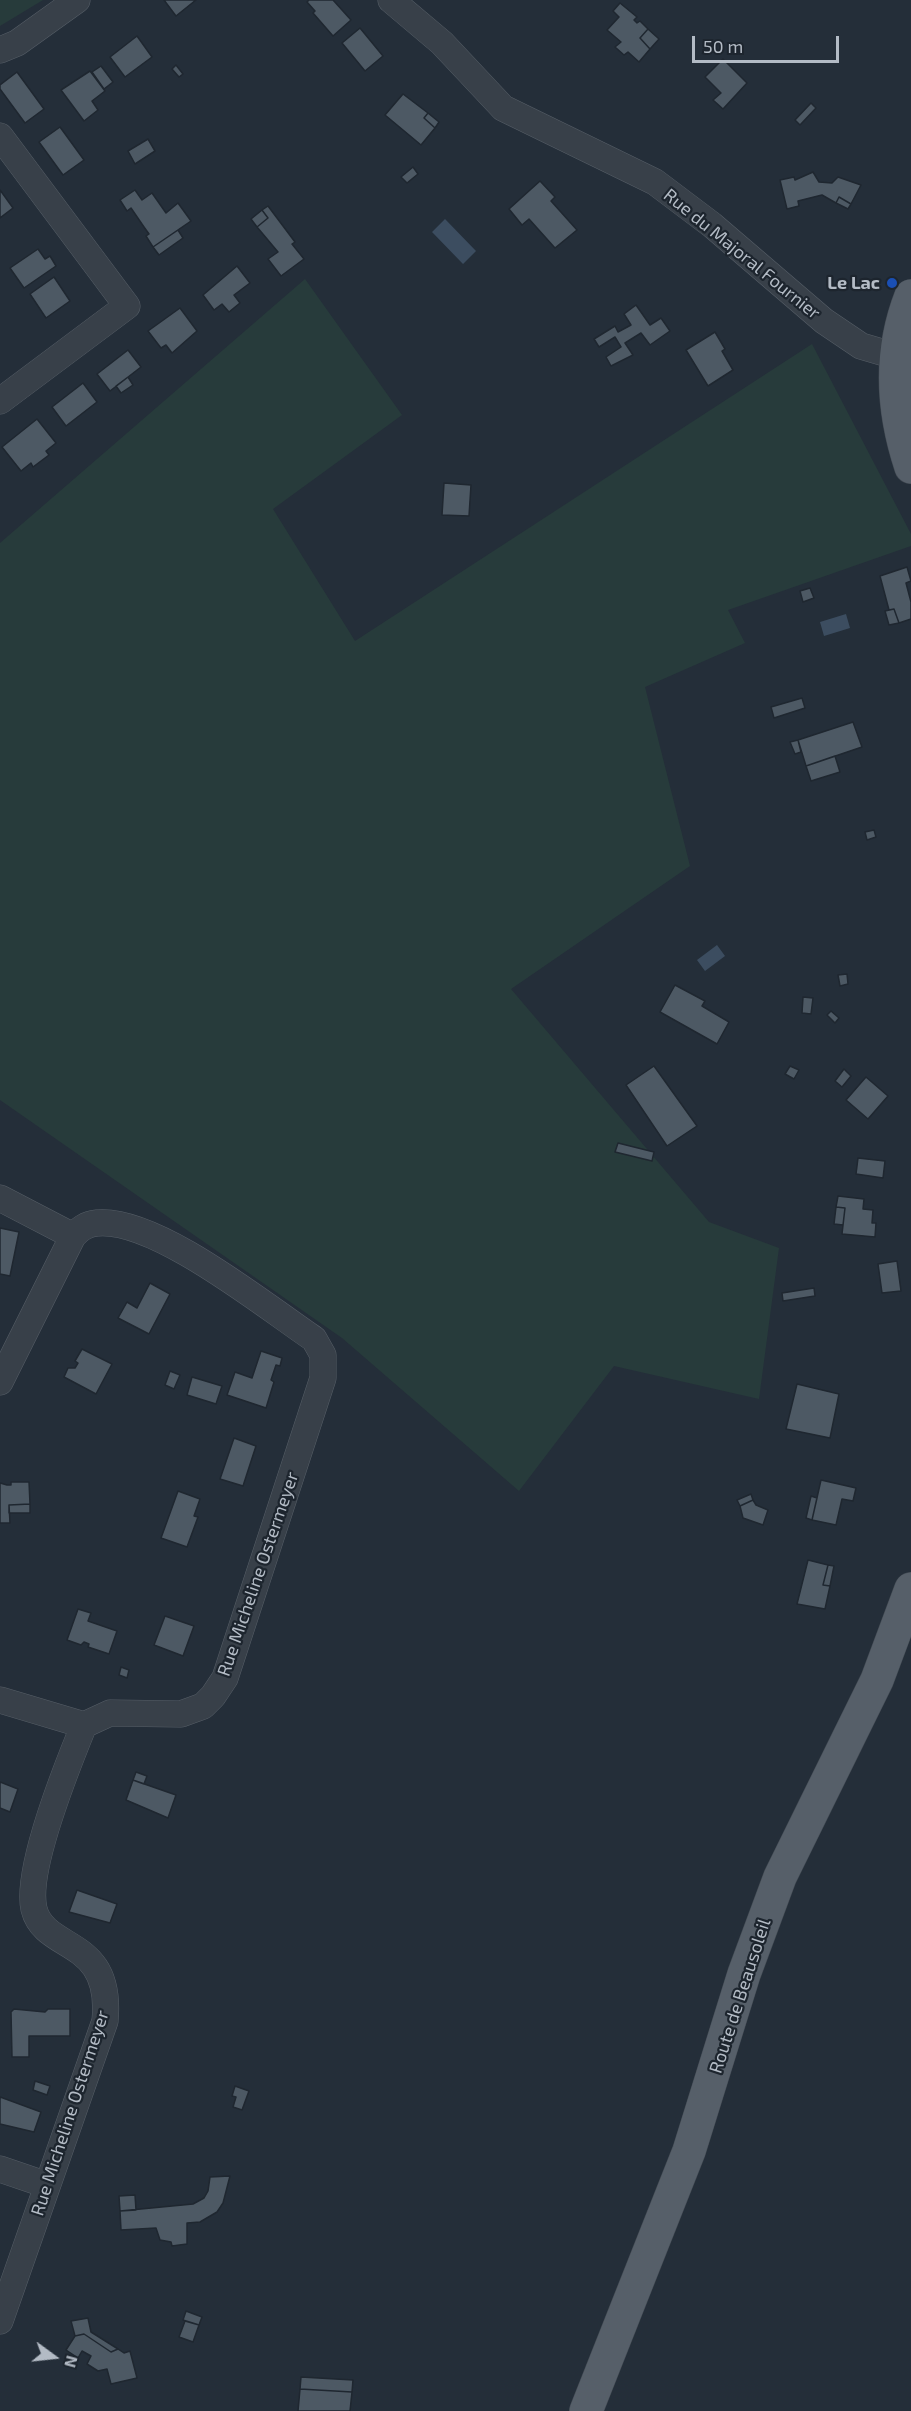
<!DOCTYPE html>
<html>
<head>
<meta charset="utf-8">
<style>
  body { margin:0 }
  #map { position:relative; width:911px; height:2411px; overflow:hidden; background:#242e39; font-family:"Exo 2",sans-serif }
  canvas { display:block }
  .north { position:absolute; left:24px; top:2327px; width:60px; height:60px; -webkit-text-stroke:4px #1d252e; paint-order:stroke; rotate:105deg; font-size:16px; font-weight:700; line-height:24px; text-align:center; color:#b3bbc5 }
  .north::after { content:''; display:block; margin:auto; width:21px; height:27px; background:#b3bbc5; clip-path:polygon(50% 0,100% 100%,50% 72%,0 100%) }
  .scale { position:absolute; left:692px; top:36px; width:147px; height:27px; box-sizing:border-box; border:3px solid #b3bbc5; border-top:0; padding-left:8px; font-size:18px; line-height:21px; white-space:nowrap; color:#b3bbc5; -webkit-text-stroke:4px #1d252e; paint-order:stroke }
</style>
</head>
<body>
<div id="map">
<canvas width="911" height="2411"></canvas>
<div class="north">N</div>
<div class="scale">50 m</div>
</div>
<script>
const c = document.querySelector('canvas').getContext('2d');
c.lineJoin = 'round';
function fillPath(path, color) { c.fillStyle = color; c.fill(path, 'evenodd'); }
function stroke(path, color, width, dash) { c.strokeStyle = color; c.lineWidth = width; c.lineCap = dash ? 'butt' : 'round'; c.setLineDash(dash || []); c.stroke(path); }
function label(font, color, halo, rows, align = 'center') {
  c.font = font + ' "Exo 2",sans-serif'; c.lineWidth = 4.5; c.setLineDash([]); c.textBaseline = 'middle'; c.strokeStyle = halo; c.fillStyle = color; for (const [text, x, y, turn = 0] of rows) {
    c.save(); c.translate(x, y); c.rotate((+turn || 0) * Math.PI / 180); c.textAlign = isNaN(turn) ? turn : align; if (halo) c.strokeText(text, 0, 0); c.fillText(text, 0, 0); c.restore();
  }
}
const green = new Path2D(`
  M0 0H43L0 26Z
  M305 279 402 415 273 509 355 641 812 344 911 534V546L728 610 745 643 645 687 690 866 511 989 709 1222 779 1248 759 1399 614 1366 519 1491 342 1338 0 1100V543Z`);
const water = new Path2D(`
  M445 219 476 251 463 264 432 232Z
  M846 614 850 628 824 636 820 622Z
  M717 945 725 956 705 971 697 960Z`);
const building = new Path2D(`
  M164 0H196L176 16Z
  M309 0H333L351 20 333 36 313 13 315 11 307 2Z
  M620 3 637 17 634 20 637 23 640 21 648 29 640 38 650 49 639 62 628 52 624 55 615 47 621 42 607 30 619 17 613 11Z
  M360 28 383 56 365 71 342 43Z
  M648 29 659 39 650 49 640 38Z
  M137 36 152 57 125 77 110 57Z
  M723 59 747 83 723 109 713 100 721 93 705 77Z
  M176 65 183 74 179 77 172 69Z
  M101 66 113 82 104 89 92 72Z
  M90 71 105 91 92 101 98 110 84 121 61 90Z
  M17 72 44 109 25 123 0 89V85Z
  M403 94 428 113 424 118 435 128 421 145 385 115Z
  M811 103 816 108 800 125 795 120Z
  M428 113 439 122 435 128 424 118Z
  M60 127 84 160 63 175 39 142Z
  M148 139 155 151 135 164 128 151Z
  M413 167 418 174 407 183 401 177Z
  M813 172 819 182 832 183 838 177 861 185 851 204 839 197 836 203 822 195 798 201 799 206 787 209 780 180 794 177 795 180Z
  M540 181 555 197 551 201 577 230 555 248 529 219 522 225 509 209Z
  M0 190 13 208 0 218Z
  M135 190 142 200 152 193 166 213 178 203 191 221 153 247 146 236 149 234 144 227 131 208 127 211 120 200Z
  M839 197 851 204 848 209 836 203Z
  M268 206 295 242 292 244 304 259 281 276 268 259 278 252 257 227 268 218 262 210Z
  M262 210 268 218 257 227 251 219Z
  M178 230 183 238 159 255 153 247Z
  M38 249 45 259 50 256 56 266 24 288 10 268Z
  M237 266 250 283 234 295 240 303 229 312 222 304 214 310 203 295Z
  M54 277 70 301 46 318 30 294Z
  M636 305 650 325 661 318 670 331 650 345 641 333 625 343 633 355 611 366 606 357 621 347 615 337 599 347 594 339 615 326 618 332 631 325 624 314Z
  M180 308 197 331 172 353 166 345 161 348 148 331Z
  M715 332 725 349 722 351 733 370 708 386 686 350Z
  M128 350 141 367 110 391 97 374Z
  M128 377 133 385 121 393 116 386Z
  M83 383 97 402 66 426 52 407Z
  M37 419 56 443 46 451 49 455 33 467 31 463 21 471 2 447Z
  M444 483 471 485 469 516 442 515Z
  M907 567 911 581 906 583 911 602V619L899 623 894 609 889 610 880 576Z
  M810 588 814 598 803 602 800 591Z
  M894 609 899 623 889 625 885 611Z
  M802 698 805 708 774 718 771 707Z
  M853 722 862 747 806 766 798 740Z
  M798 740 801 752 795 754 790 742Z
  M835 756 840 772 811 781 806 766Z
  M874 830 876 837 867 840 865 832Z
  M847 974 848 984 840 986 838 975Z
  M675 985 705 1001 702 1006 729 1022 717 1044 660 1012Z
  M803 997 813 998 811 1014 802 1013Z
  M831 1011 839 1018 835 1023 827 1015Z
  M654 1066 697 1126 667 1146 626 1085Z
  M790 1066 799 1070 794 1079 785 1074Z
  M844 1069 851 1076 842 1087 835 1081Z
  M866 1077 888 1096 868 1119 846 1100Z
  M618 1143 654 1152 652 1161 615 1152Z
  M858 1158 885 1161 883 1178 856 1174Z
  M838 1196 864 1199 863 1209 873 1210 872 1223H876L875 1237 842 1234 845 1208 836 1207Z
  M836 1207 845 1208 843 1225 834 1224Z
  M0 1228 19 1232 10 1276 0 1274Z
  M897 1261 901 1291 882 1293 878 1264Z
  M150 1283 170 1294 149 1334 118 1318 127 1302 137 1308Z
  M814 1288 815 1296 783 1301 782 1293Z
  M82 1349 112 1364 96 1394 64 1377 68 1368H75L78 1363 75 1361Z
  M261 1351 282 1358 280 1366 276 1365 271 1380 274 1382 266 1408 227 1395 235 1372 252 1378Z
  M170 1371 180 1375 174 1389 165 1385Z
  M192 1377 222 1386 216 1404 187 1395Z
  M797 1384 839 1394 830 1438 786 1429Z
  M234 1438 256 1446 243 1486 220 1479Z
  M821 1480 856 1488 853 1501 842 1499 836 1525 812 1520Z
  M11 1482H29L30 1504 9 1505 10 1523H0V1483L7 1485H11Z
  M178 1491 200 1499 194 1516 198 1517 187 1547 161 1538Z
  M751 1494 753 1500 740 1506 737 1500Z
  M811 1496 817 1498 812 1520 806 1518Z
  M753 1500 756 1505 768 1510 763 1525 743 1518 740 1506Z
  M30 1504V1513H9V1505Z
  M808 1560 828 1565 823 1585 830 1586 825 1609 797 1604Z
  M828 1565 834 1566 830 1586 823 1585Z
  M78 1609 91 1613 88 1621 117 1631 109 1654 88 1647 89 1644 84 1642 81 1645 67 1640Z
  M165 1616 194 1626 183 1656 154 1645Z
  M121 1667 129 1670 127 1678 119 1675Z
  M136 1772 147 1776 144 1784 133 1780Z
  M133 1780 176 1795 168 1818 126 1800Z
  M0 1782 18 1789 10 1812 0 1808Z
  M77 1890 117 1904 110 1923 69 1912Z
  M14 2009 45 2012 48 2009H70V2036H29V2057H12L11 2012Z
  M35 2081 50 2086 47 2095 33 2090Z
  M235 2086 249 2091 242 2110 233 2107 236 2097 232 2096Z
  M0 2097 41 2112 34 2132 0 2124Z
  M230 2176 223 2203 217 2212 200 2222 187 2223V2244L172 2246 171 2242 160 2240 156 2228 121 2230 120 2211 193 2204 204 2198 208 2191 210 2177Z
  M135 2195 136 2210 120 2211 119 2196Z
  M186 2311 202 2317 199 2325 183 2320Z
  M88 2318 91 2332 118 2349 111 2352 84 2334 75 2336 71 2321Z
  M185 2321 199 2325 193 2342 179 2337Z
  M84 2334 111 2352 118 2349 124 2353 130 2351 137 2378 111 2384 107 2369 98 2371 87 2364 91 2356 82 2351 78 2358 66 2350 75 2336Z
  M301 2377 353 2380 352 2392 300 2389Z
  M300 2389 352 2392 350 2411H298Z`);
const minor = new Path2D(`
  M391 0 442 43 503 108 655 182 712 225 824 321 861 346 895 356
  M0 50 17 43 77 0
  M0 136 127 306 0 401
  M0 1198 73 1236
  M0 1382 73 1236C80 1229 86 1224 97 1223 155 1217 265 1306 314 1339L323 1355V1378L225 1678 213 1696 203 1706 181 1714 110 1713 84 1725C68 1764 25 1870 34 1909 45 1953 113 1936 105 2021L0 2321
  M0 1700 84 1725
  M0 2169 47 2185`);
const major = new Path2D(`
  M911 296C889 352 892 410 911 467
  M586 2411 689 2151 744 1974 780 1877 877 1680 911 1589`);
const markers = [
  [892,283,6,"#1a4fb4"]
];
const streetNames = [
  ["Rue du Majoral Fournier",742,254,39],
  ["Rue Micheline Ostermeyer",258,1574,-71],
  ["Route de Beausoleil",740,1996,-72],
  ["Rue Micheline Ostermeyer",70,2113,-72]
];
const poiNames = [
  ["Le Lac",880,283]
];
fillPath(green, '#273b3b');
fillPath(water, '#3c4d60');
fillPath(building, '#4d5964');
stroke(building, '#1f2730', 1.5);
stroke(minor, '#565e67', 27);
stroke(major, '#414952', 34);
stroke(minor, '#384049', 26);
stroke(major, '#565f69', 33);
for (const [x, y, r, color] of markers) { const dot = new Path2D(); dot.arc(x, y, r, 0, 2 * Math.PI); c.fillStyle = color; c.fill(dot); stroke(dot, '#1d252e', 2); }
label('18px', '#b3bbc5', '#1d252e', streetNames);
label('bold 18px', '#b3bbc5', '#1d252e', poiNames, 'right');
</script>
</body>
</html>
